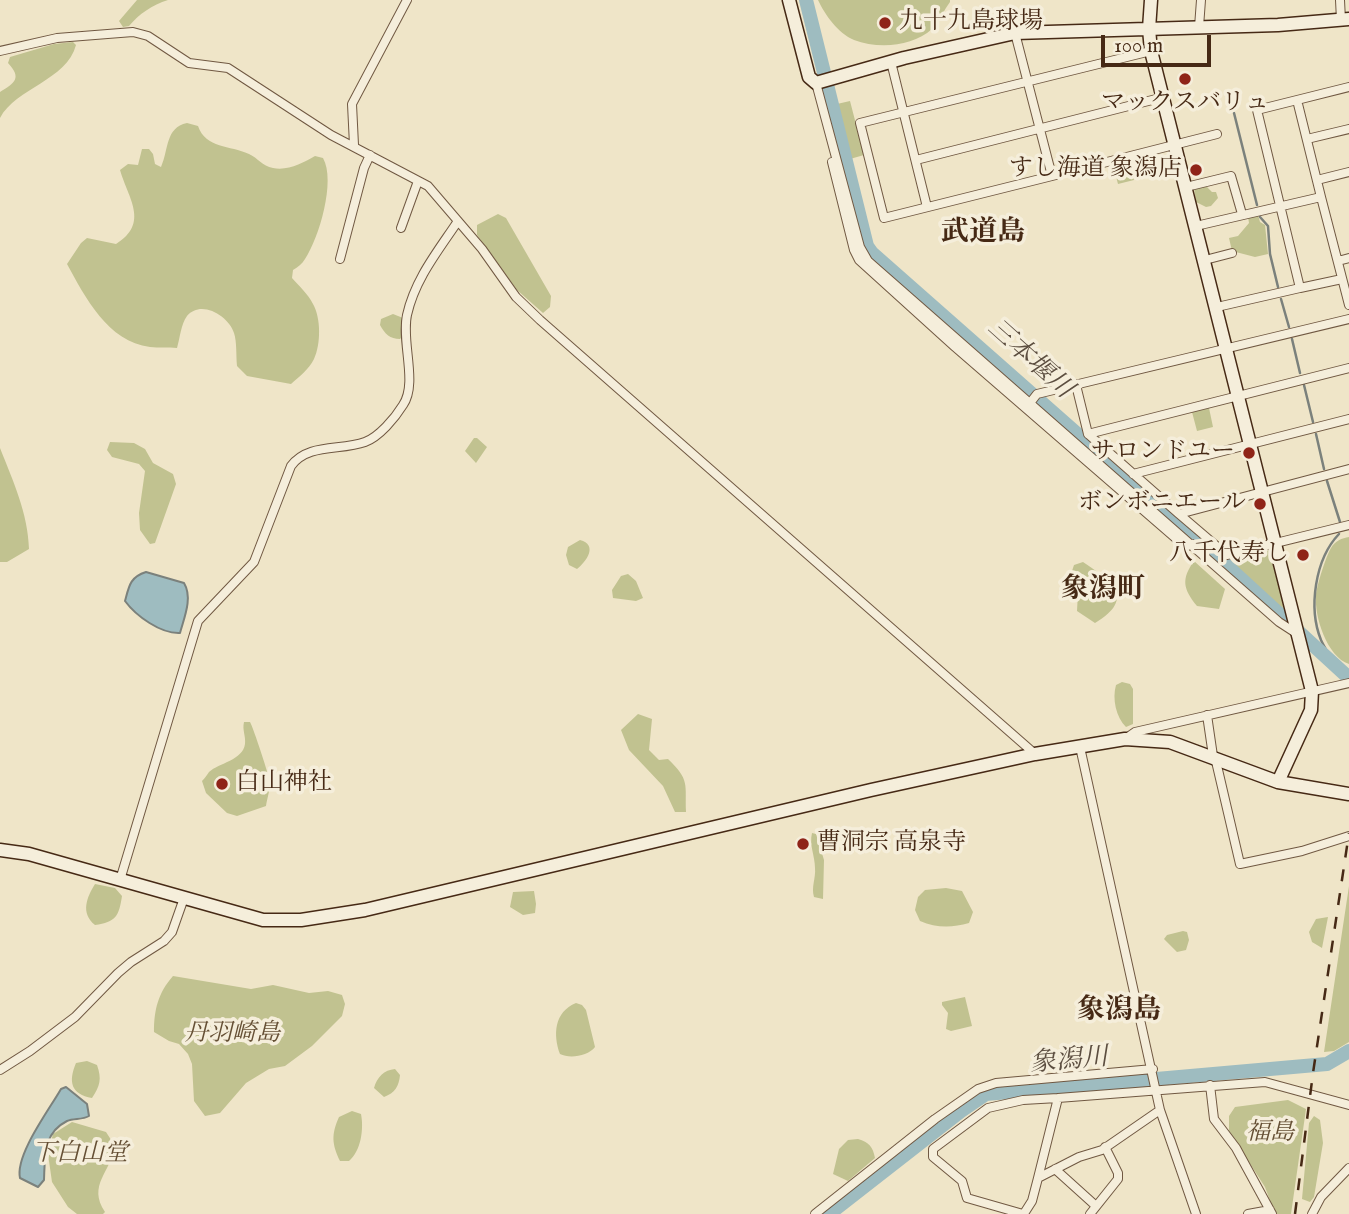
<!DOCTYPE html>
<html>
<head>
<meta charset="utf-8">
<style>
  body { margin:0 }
  #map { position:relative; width:1349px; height:1214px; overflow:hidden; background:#efe5c8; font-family:"IM FELL English",serif }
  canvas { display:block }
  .scale { position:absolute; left:1101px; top:35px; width:110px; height:32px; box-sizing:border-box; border:4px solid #462915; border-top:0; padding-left:9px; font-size:21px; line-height:24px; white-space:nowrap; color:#462915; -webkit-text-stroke:5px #f5eedb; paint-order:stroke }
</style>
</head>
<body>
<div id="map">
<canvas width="1349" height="1214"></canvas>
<div class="scale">100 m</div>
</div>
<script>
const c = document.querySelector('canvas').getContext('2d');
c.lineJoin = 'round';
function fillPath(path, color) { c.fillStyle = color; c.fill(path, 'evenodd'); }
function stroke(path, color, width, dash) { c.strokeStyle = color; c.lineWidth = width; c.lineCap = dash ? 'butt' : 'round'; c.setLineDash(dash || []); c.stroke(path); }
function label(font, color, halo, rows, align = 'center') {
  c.font = font + ' "IM FELL English","Noto Serif JP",serif'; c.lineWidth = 7; c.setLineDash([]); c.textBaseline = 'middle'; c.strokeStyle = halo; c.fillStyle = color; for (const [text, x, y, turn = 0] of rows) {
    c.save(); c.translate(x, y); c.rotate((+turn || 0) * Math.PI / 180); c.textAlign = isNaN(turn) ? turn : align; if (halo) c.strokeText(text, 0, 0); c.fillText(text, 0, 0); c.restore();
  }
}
const green = new Path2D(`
  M137 0H168C152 5 139 14 129 26L123 27 119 21Z
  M818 0H950V2C944 10 939 22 932 29 912 47 878 49 854 40 838 33 825 15 818 0Z
  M73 42 76 45C67 80 16 88 0 118V92C15 83 22 78 8 63L10 57 54 44Z
  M850 101 864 155 850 159 837 104Z
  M187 123 198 126C206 149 230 145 249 154 258 158 262 166 273 168 288 171 303 163 315 156L323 158C336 181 319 238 305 259 302 264 298 267 293 270L292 278C299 286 308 294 313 304 321 318 321 344 314 359 309 369 299 377 291 384L247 376 237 366C236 356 237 342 234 333 229 316 201 299 187 316 181 324 180 338 177 348 168 347 159 348 150 347 108 342 85 297 67 264L81 243 87 238 116 244C150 223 128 198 120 170L128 164 138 165 142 149H149L153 154 155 164 161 167C169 149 165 128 187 123Z
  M1129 161 1134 180 1118 184 1113 165Z
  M1205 185 1212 192H1216L1218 198 1211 206 1206 207 1196 202 1194 188Z
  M498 214 506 218 551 296 550 307 543 313 517 290 477 235V225Z
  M1258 215 1260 222 1265 225 1268 254 1255 257 1232 251 1229 238 1238 236 1249 223 1248 217Z
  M393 314 403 318 402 337 400 339C390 339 385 334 380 325L381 319Z
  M1209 408 1213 427 1197 431 1192 412Z
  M474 438H477L487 447 476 463 465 451Z
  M110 442 134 443 145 449 153 463 173 474 176 484 155 543 150 544 140 530 139 513 145 471 139 464 112 457 107 450Z
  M0 448C13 481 28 513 29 549L7 562H0Z
  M1349 537V664C1327 657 1314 616 1316 595 1317 585 1326 556 1331 548 1335 541 1342 538 1349 537Z
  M580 540C598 545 587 561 577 569L569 565 566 555 568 547Z
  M1269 550 1285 611 1227 559Z
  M1194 561 1225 589 1219 609 1197 606C1183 589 1181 579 1194 561Z
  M1083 562C1111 581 1137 598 1095 623L1077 611 1078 592 1069 580 1074 565Z
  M628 574 636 581 643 598 636 601 613 598 612 590 621 576Z
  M1122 682 1130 684 1133 689V724L1126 727C1116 717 1112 699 1116 685Z
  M638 714 652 719 649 750 659 760 668 759C690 780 685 784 686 812H675L663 786 629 750 621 730Z
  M244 722H250C253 727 270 778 270 783 270 790 267 799 266 806L237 816 227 813 206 793 202 781C205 778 207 775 209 772 219 763 243 760 245 744 246 736 242 730 244 722Z
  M812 833 816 834 824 860 823 899 814 897C811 887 816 878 815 868 815 856 809 845 812 833Z
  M95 884 115 888 122 896C119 916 116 922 95 925 80 913 87 897 95 884Z
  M1349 886V1042L1334 1051 1324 1052Z
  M946 888 962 891 973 912 969 923C952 928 936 928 920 921L915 910 918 897 925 890Z
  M534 891 536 904 535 913 523 915 510 907 513 892Z
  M1328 917 1322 948 1312 942 1309 932 1316 919Z
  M1183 931 1187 932 1189 940 1186 950 1177 952 1164 939 1167 935Z
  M173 976 251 989 273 985 309 993 328 991 342 995 345 1004 342 1016 312 1046 285 1066 269 1069 246 1083 220 1113 205 1116 194 1101 192 1064 188 1054 179 1044 169 1041 154 1032C154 1010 158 993 173 976Z
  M965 997 972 1026 951 1031 946 1029 948 1013 942 1005V1002Z
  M576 1003 582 1005 586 1010 595 1047C588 1056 570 1059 560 1054 553 1035 554 1012 576 1003Z
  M87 1061 97 1065C102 1079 100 1086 92 1098 71 1094 68 1082 76 1063Z
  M395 1069 400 1075C399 1086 395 1093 384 1097L374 1088C377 1077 384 1070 395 1069Z
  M1288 1100 1306 1109 1291 1214H1275L1265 1187 1229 1131V1116L1235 1107Z
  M352 1111 361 1114C364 1129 361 1151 349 1161H340C332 1144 331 1135 339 1117Z
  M1314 1116 1320 1120 1323 1143 1314 1197 1310 1202 1302 1199 1309 1123Z
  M72 1122 106 1132 115 1146C111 1172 87 1185 105 1212L103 1214H77L68 1207 52 1182 48 1154 53 1134Z
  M858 1139C869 1142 873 1147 875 1158L848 1181 833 1174 839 1149 848 1140Z`);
const water = new Path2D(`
  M146 572 184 583C193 598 184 618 180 633 161 634 136 616 125 601 129 586 130 577 146 572Z
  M66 1087 87 1104 89 1116C82 1120 74 1118 67 1121 43 1133 45 1156 44 1180L38 1187 20 1178C15 1155 49 1110 61 1089Z`);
const stream = new Path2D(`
  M1234 113 1257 205
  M1260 217 1268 226 1270 254 1278 287
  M1281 299 1289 327
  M1292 339 1300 373
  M1304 385 1313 422
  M1316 434 1324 469
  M1327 481 1340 522
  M1335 665C1331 657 1325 649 1321 640 1308 608 1315 559 1339 534`);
const river = new Path2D(`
  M806 0 867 246 872 253 1227 566 1349 678
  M829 1214 961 1111 986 1094 1327 1064 1349 1051`);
const street = new Path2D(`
  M1340 0 1341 20
  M1199 27 1201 0
  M1015 33 1052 176 1217 134
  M0 51 57 38 133 32 148 36 189 63 228 68 331 135 428 186 482 249 516 297 540 320 1035 754
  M891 62 927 207
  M816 83 860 247 868 261 1279 622 1299 635
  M1307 139 1349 129
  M354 145 352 104 407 0
  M916 160 1164 97
  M832 162 854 250 859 260 955 347 1180 542 1188 546 1192 544
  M1052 176 884 218 860 123 1151 51
  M1317 180 1349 172
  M1186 187 1231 176 1242 214
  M1321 197 1349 305
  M1196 226 1321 197 1297 100 1349 87
  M401 228 418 181
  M340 259 364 168 370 155
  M1205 260 1232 253
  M1338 261 1349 258
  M1300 288 1342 279
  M1217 307 1300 288 1257 110 1297 100
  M1076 385 1088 434 1349 368
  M1030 403 1037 394 1349 319
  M1088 434 1179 514 1349 469
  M1133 474 1349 419
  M1179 514 1227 555 1349 525
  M1207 715 1213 756
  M1125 739 1135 732 1349 683
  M1215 757 1240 864 1302 851 1349 836
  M120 880 198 621 254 562 291 466C308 443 340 451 365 442 379 437 395 418 403 405 418 383 401 342 407 315 415 279 438 251 458 221
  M0 1070 30 1051 75 1017 118 973 131 962 164 941 172 932 184 898
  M1210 1085 1214 1119 1236 1148 1272 1214
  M1160 1110 1196 1214
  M1055 1169 1096 1206
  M1038 1178 1058 1098 1265 1082 1349 1105
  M1025 1212 1032 1201 1038 1178 1079 1157 1102 1150 1160 1110 1080 747
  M815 1214 935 1119 978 1089 996 1083 1153 1069
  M1023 1214 967 1198 962 1181 933 1157V1149L988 1108 1023 1100 1058 1098
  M1090 1214 1118 1179V1173L1105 1147
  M1248 1214 1270 1210
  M1312 1214 1321 1197 1349 1168`);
const secondary = new Path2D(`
  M789 0 809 77 816 83 904 58 1015 33 1278 25 1349 19
  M1151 0 1149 29 1151 51 1312 691 1311 710 1278 782
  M0 850 29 854 263 920H301L365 910 871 790 1035 754 1125 739 1170 742 1278 782 1349 794`);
const rail = new Path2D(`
  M1295 1214 1313 1073 1349 833`);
const markers = [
  [885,23,7,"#8f2418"],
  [1185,79,7,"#8f2418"],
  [1196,170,7,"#8f2418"],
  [1249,453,7,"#8f2418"],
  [1260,504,7,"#8f2418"],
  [1303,555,7,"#8f2418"],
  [222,784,7,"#8f2418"],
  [803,844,7,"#8f2418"]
];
const poiNames = [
  ["九十九島球場",899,23,"left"],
  ["マックスバリュ",1185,104,"center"],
  ["すし海道 象潟店",1182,170],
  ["サロンドユー",1235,453],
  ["ボンボニエール",1246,504],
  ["八千代寿し",1289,555],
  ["白山神社",236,784,"left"],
  ["曹洞宗 高泉寺",817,844,"left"]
];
const parkNames = [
  ["丹羽崎島",232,1035],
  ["福島",1270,1134],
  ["下白山堂",80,1155]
];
const waterNames = [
  ["三本堰川",1029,360,42],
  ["象潟川",1069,1062,-5]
];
const quarterNames = [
  ["武道島",983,234],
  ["象潟町",1103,591],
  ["象潟島",1119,1012]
];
fillPath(green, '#c1c290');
fillPath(water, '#9ebcc0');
stroke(water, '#7b817c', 2);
stroke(stream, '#7b817c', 2.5);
stroke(river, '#9ebcc0', 14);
stroke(street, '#705842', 10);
stroke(secondary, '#462915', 15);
stroke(street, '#f5eedb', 8);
stroke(secondary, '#f5eedb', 12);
stroke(rail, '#462915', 2.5, [12, 12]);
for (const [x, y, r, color] of markers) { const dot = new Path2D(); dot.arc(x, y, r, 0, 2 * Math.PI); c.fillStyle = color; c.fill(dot); stroke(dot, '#f5eedb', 2.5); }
label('24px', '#462915', '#f5eedb', poiNames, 'right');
label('italic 24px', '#654f34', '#f5eedb', parkNames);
label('italic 26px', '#5c4e40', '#f5eedb', waterNames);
label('bold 28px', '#462915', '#f5eedb', quarterNames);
</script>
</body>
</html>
